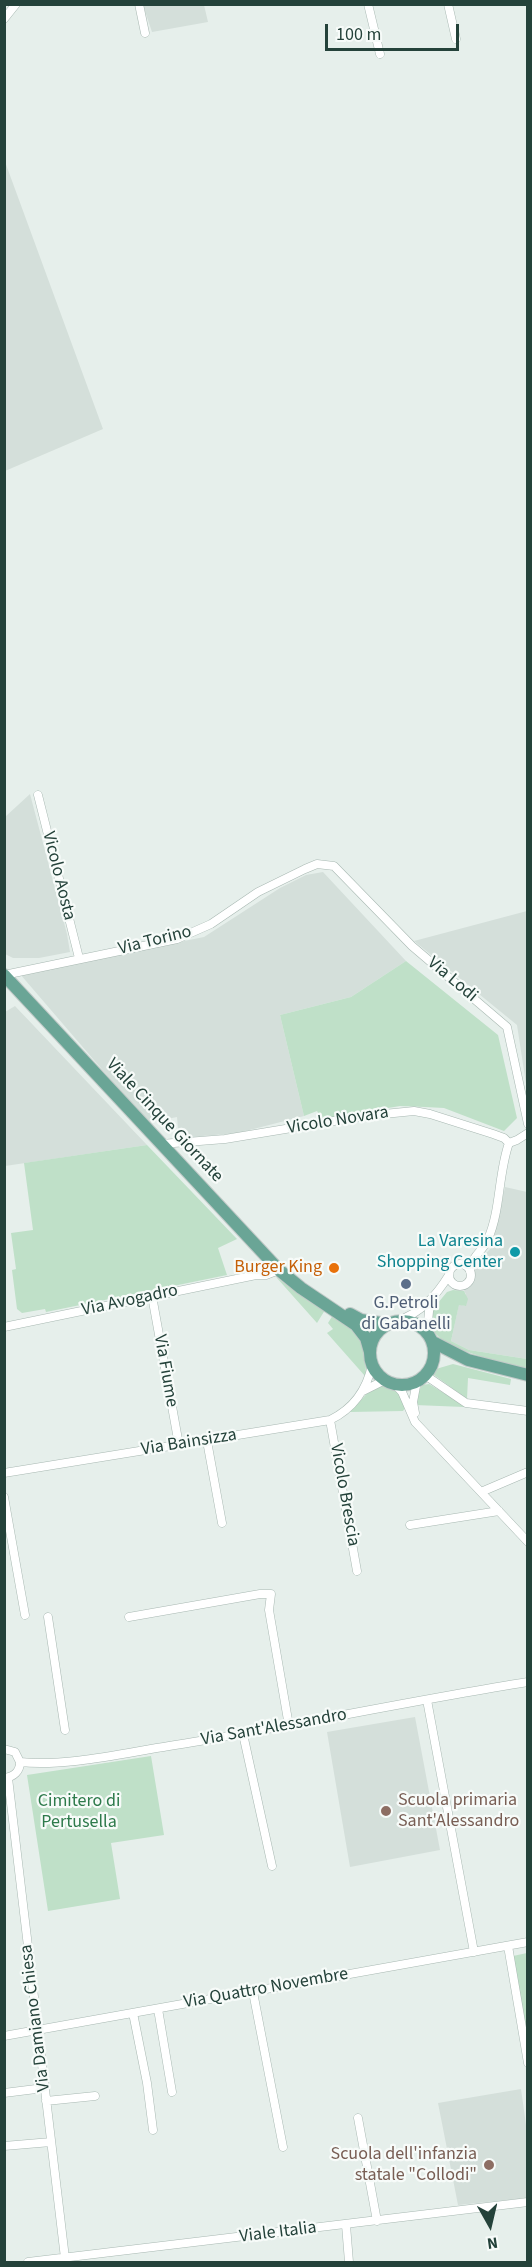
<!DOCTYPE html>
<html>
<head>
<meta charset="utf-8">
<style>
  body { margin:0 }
  #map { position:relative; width:532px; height:2267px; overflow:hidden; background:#e6efeb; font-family:"Source Sans 3",sans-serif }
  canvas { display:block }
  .frame { position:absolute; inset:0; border:6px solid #24423a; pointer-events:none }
  .north { position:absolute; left:460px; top:2195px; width:60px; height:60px; -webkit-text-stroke:4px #f7fbf9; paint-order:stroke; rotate:172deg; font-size:16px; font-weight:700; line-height:24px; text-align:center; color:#24423a }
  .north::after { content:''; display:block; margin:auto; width:21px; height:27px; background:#24423a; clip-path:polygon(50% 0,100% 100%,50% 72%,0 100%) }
  .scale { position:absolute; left:325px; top:24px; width:134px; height:27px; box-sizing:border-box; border:3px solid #24423a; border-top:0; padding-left:8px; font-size:18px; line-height:21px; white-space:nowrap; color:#24423a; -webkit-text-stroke:4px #f7fbf9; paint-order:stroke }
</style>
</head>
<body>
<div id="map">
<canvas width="532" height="2267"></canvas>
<div class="frame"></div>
<div class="north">N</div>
<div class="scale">100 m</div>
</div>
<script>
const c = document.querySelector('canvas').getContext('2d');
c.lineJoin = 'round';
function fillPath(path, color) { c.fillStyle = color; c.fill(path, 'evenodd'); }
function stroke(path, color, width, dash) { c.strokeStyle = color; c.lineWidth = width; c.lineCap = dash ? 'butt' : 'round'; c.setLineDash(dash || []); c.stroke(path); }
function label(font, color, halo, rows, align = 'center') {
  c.font = font + ' "Source Sans 3",sans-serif'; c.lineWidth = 4.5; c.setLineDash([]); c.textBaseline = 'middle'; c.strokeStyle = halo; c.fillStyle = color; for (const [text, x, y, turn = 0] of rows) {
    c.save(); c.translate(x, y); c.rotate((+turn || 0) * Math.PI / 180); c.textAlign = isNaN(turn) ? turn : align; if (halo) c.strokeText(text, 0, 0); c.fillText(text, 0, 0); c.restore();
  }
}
const built = new Path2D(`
  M143 5H204L208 22 152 32Z
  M4 159 103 429 5 471H4Z
  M30 794 67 934 70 952 39 958H13L5 954V817Z
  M323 872 406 961 351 997 280 1015 304 1116 238 1133 179 1138 177 1117 148 1123 20 974 204 937 280 888 306 875Z
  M527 911H528L527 1090 517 1025 414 941Z
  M15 1006 147 1145 5 1166V1012Z
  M505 1187 527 1192V1359L469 1350 451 1341 459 1304 465 1306 466 1294 464 1291 478 1262 492 1247Z
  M415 1717 440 1850 350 1867 327 1732Z
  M521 2089 527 2132V2198L458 2205 438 2103Z`);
const green = new Path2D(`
  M406 961 498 1035 517 1118 504 1131 444 1108 425 1107 400 1106 322 1119 317 1111 304 1116 280 1015 351 997Z
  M147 1145 237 1239 218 1248 227 1275 46 1312 45 1309 22 1313 17 1309 12 1270 16 1269 11 1233 33 1230 24 1163Z
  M276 1277 310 1302 325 1310 317 1323Z
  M453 1290 464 1291 468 1299 466 1306 459 1305 451 1341 469 1350 527 1359V1369C505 1363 449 1351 435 1333 430 1325 431 1318 432 1310L447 1292Z
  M333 1315C350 1327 362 1335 364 1356 365 1364 367 1368 365 1376L327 1333 333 1329 328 1323Z
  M453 1364 511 1379 510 1385 468 1378 467 1399 434 1375 436 1369Z
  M429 1384 465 1406 464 1407 415 1405 416 1397 422 1385Z
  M383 1385 398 1391 405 1408 403 1411 350 1412 372 1388Z
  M151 1756 164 1835 111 1843 120 1899 48 1911 27 1775Z
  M527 1953V2049L513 1956Z`);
const street = new Path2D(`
  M139 4 145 33
  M368 4 380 54
  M448 4 456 39
  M4 19 16 4
  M38 795 79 958
  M4 975 177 939 211 924 258 892 305 869 317 864 334 866 412 946 507 1027 528 1124
  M161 1144 225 1139 364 1116 414 1111 430 1114 493 1134 504 1138 509 1143
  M270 1261 260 1268 256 1275H266L279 1270
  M449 1275a11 11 0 1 1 22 0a11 11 0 1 1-22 0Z
  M470 1271C473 1253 482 1253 488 1239 501 1209 498 1174 509 1143L517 1140 528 1133
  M152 1296 179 1445
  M397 1321C421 1313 436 1296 449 1275
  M4 1327 256 1275
  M427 1332 430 1301
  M425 1375 466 1403 528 1411
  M395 1384 402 1392 415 1422 528 1542
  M363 1391 385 1380
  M415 1413 413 1402 417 1381
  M330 1420 357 1571
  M207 1441 222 1523
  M4 1473 330 1420C353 1409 367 1389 372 1365
  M481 1492 528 1472
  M4 1497 25 1615
  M410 1525 499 1511
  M48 1617 65 1730
  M129 1617 260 1594H271L269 1610 289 1726
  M427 1700 474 1952
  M243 1734 272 1866
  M4 1749 15 1752 20 1762C20 1771 14 1777 4 1778
  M20 1762C65 1767 124 1753 169 1746 289 1727 408 1701 528 1682
  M8 1778 65 2258
  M508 1946 528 2063
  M253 1992 283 2147
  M158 2009 172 2092
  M133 2013 147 2083 153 2130
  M4 2036 528 1942
  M4 2093 44 2088
  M46 2101 95 2096
  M358 2118 377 2221
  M4 2146 51 2142
  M346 2225 349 2262
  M28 2262 528 2202`);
const primary = new Path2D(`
  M4 975 279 1270 301 1288 356 1325 366 1338 370 1352
  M350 1314 361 1320 387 1324
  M370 1353a32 32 0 1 1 64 0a32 32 0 1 1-64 0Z
  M433 1342 468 1360 528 1375`);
const markers = [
  [515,1252,6,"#0f9aa8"],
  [334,1268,6,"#e8710a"],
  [406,1284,6,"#5c6f8a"],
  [386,1811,6,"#8d6e63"],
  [489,2165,6,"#8d6e63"]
];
const streetNames = [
  ["Vicolo Aosta",58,876,76],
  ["Via Torino",155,941,-14],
  ["Via Lodi",452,980,40],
  ["Viale Cinque Giornate",164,1121,47],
  ["Vicolo Novara",338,1121,-9],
  ["Via Avogadro",130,1301,-12],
  ["Via Fiume",165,1371,80],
  ["Via Bainsizza",189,1443,-9],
  ["Vicolo Brescia",344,1495,80],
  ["Via Sant'Alessandro",274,1728,-10],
  ["Via Quattro Novembre",266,1989,-10],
  ["Via Damiano Chiesa",36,2018,-97],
  ["Viale Italia",278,2233,-7]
];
const cultureNames = [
  ["La Varesina",503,1242],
  ["Shopping Center",503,1263]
];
const foodNames = [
  ["Burger King",322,1268]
];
const serviceNames = [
  ["G.Petroli",406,1304],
  ["di Gabanelli",406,1325]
];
const educationNames = [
  ["Scuola primaria",398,1801],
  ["Sant'Alessandro",398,1822],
  ["Scuola dell'infanzia",477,2155,"right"],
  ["statale \"Collodi\"",477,2176,"right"]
];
const parkNames = [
  ["Cimitero di",79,1802],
  ["Pertusella",79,1823]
];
fillPath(built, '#d4dfda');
fillPath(green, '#bfe0c8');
stroke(street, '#a8b8b2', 9);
stroke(primary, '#c2cac8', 14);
stroke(street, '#fff', 8);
stroke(primary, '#6aa596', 12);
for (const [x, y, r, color] of markers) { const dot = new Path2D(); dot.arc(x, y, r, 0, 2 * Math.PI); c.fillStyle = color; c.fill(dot); stroke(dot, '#f7fbf9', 2); }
label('18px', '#24423a', '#f7fbf9', streetNames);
label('18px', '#0d838f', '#f7fbf9', cultureNames, 'right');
label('18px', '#c56008', '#f7fbf9', foodNames, 'right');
label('18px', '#4e5e75', '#f7fbf9', serviceNames);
label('18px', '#785e54', '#f7fbf9', educationNames, 'left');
label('18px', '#2d7a4b', '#f7fbf9', parkNames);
</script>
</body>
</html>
